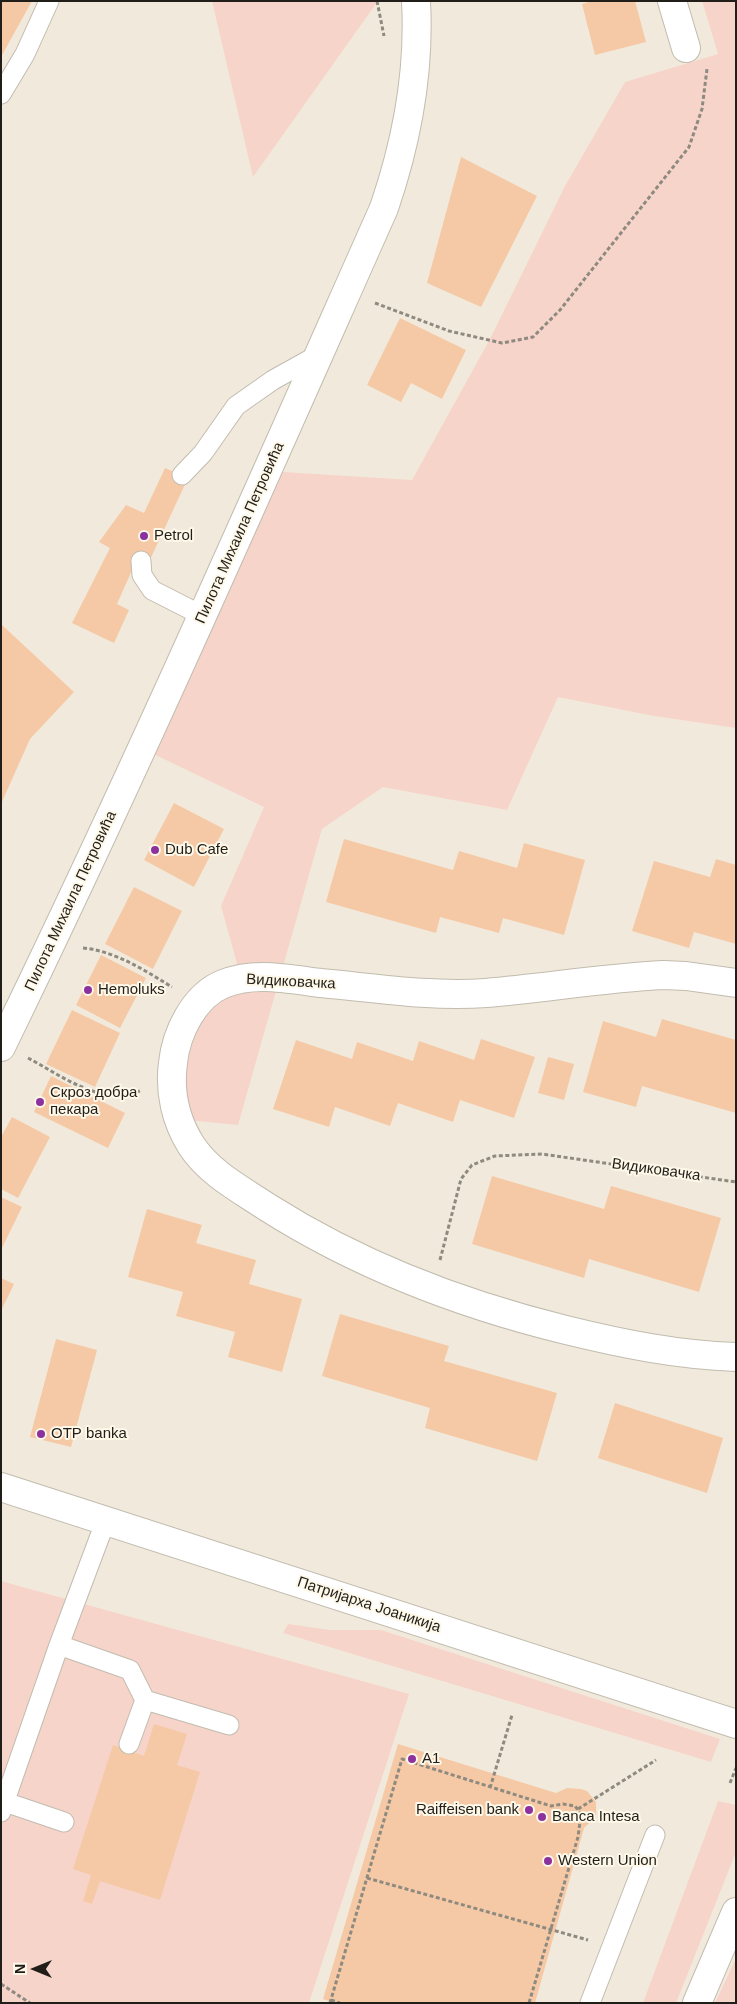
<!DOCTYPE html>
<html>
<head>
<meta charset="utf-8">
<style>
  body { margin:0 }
  #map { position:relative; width:737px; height:2004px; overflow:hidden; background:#f1eadc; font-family:Arial,sans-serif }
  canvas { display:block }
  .frame { position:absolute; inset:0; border:2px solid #211e19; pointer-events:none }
  .north { position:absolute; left:10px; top:1944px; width:50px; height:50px; -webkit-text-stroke:4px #fef8e9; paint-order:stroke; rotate:270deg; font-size:14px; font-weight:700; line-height:20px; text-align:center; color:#211e19 }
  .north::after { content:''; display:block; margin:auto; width:18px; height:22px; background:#211e19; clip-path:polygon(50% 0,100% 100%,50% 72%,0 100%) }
</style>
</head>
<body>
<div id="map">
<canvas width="737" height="2004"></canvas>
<div class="frame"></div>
<div class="north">N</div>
</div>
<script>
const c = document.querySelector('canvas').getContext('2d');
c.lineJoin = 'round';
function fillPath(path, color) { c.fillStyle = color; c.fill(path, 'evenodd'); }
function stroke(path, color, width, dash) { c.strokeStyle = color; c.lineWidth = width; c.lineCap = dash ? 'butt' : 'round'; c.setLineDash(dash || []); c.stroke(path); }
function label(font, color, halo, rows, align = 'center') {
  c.font = font + ' Arial,sans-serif'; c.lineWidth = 4; c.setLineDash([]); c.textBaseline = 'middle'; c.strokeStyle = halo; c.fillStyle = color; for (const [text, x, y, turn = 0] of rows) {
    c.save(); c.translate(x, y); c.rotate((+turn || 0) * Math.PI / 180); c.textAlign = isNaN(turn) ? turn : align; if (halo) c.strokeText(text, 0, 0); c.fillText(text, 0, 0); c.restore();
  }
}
const green = new Path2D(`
  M212 1H378L253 177Z
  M702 1H736V728L654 716 558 697 507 810 383 787 322 829 238 1125 178 1119 182 1032 241 978 221 906 264 807 143 749 267 471 412 480 490 339 565 186 625 82 718 54Z
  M1 1581 409 1694 309 2003H1Z
  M288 1624 330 1630H381L720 1739 711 1762 283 1633Z
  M718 1801 736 1805V1852L676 2003H643Z
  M736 1958V2003H715Z`);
const building = new Path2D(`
  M1 1H32L1 57Z
  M592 1H635L646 42 595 55 582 4Z
  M461 157 537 196 481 307 427 283Z
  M400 318 466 350 442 399 411 383 401 402 367 385Z
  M165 468 188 478 148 564 137 559 117 604 129 610 114 643 72 623 110 548 99 542 126 505 144 513Z
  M1 624 74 692 30 739 1 804Z
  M174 803 224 829 194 887 144 860Z
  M344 839 453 870 459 851 517 868 524 843 585 860 564 935 503 918 499 933 440 917 436 933 326 902Z
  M716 859 736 865V944L694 932 689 948 632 931 654 861 710 877Z
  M134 887 182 911 153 969 105 944Z
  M101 955 146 978 120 1028 76 1005Z
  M72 1010 120 1033 95 1087 46 1064Z
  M662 1019 736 1040V1113L642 1086 636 1107 583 1092 603 1021 656 1037Z
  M481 1039 535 1057 514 1118 460 1100 453 1122 398 1103 390 1126 335 1107 329 1127 273 1109 296 1040 352 1059 357 1042 413 1061 419 1041 474 1060Z
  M548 1057 574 1064 564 1100 538 1093Z
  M51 1076 125 1113 108 1148 34 1112Z
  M12 1117 50 1137 18 1198 1 1189V1137Z
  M492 1176 604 1209 611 1186 721 1218 699 1292 589 1259 584 1278 472 1244Z
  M1 1197 22 1207 1 1250Z
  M147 1209 202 1225 196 1243 256 1260 249 1284 302 1299 282 1372 228 1357 235 1332 176 1316 183 1292 128 1277Z
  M1 1278 14 1284 1 1311Z
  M340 1314 449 1346 444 1361 557 1393 537 1461 425 1428 430 1408 322 1376Z
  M56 1339 97 1350 71 1447 30 1437Z
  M615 1403 723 1438 707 1493 598 1458Z
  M154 1724 187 1734 177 1765 200 1772 160 1900 100 1881 92 1904 83 1901 91 1875 73 1869 113 1745 144 1756Z
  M398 1744 556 1793 567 1788 581 1789 587 1791 596 1802V1817L584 1828 535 2003H334L323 1999Z`);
const path = new Path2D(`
  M377 1 384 36
  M375 303 449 331 502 343 533 337 560 310 689 147 702 109 707 69
  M83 948C115 951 144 970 172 987
  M28 1058C62 1076 103 1108 142 1090
  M440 1260 461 1179 472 1165 495 1156 542 1154 736 1182
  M730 1783 736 1768
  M490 1788 512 1715
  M578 1809 656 1760
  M367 1878 588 1940
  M1 1984 30 2003
  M331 2000 340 2003
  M330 2003 402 1759 551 1806 563 1804 575 1806 581 1814 578 1837 529 2003`);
const lane = new Path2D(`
  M1 94 25 54 49 1
  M182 475 203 453 236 406 273 380 318 355
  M141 561 142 575 152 590 203 616
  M59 1645 130 1670 145 1700 229 1725
  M129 1744 145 1700
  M5 1802 64 1822
  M1 1812 59 1645 106 1520
  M590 2003 655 1835`);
const street = new Path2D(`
  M672 1 686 48
  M736 983 686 976 663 975C604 978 545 988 486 993 431 997 375 988 321 983 289 979 254 971 223 984 194 996 176 1033 173 1063 169 1092 176 1121 191 1145 209 1173 240 1189 267 1207 360 1266 460 1304 566 1330 623 1344 678 1355 736 1357
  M697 2003 736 1912`);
const secondary = new Path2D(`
  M1 1047C136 770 259 489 384 208 407 141 420 73 416 1
  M1 1487 736 1724`);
const markers = [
  [144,536,5,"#8c319d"],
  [155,850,5,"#8c319d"],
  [88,990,5,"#8c319d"],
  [40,1102,5,"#8c319d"],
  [41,1434,5,"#8c319d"],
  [412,1759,5,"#8c319d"],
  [529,1810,5,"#8c319d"],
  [542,1817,5,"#8c319d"],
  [548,1861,5,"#8c319d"]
];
const streetNames = [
  ["Пилота Михаила Петровића",240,533,-66],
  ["Пилота Михаила Петровића",71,901,-65],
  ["Видиковачка",291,982,3],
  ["Видиковачка",656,1170,8],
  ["Патријарха Јоаникија",369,1605,18]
];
const poiNames = [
  ["Petrol",154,536],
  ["Dub Cafe",165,850],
  ["Hemoluks",98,990],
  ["Скроз добра",50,1093],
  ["пекара",50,1110],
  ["OTP banka",51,1434],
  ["A1",422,1759],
  ["Raiffeisen bank",519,1810,"right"],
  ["Banca Intesa",552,1817],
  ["Western Union",558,1861]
];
fillPath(green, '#f7d4ca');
fillPath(building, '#f5c9a5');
stroke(lane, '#c2bcaf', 21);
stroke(street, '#c2bcaf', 30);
stroke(secondary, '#c2bcaf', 30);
stroke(path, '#8f8a80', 3, [4, 2.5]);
stroke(lane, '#fff', 19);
stroke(street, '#fff', 28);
stroke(secondary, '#fff', 28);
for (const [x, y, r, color] of markers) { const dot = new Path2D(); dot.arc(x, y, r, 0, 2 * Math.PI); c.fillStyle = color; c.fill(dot); stroke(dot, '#fef8e9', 2); }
label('15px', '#211e19', '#fef8e9', streetNames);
label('15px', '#211e19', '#fef8e9', poiNames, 'left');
</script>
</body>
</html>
